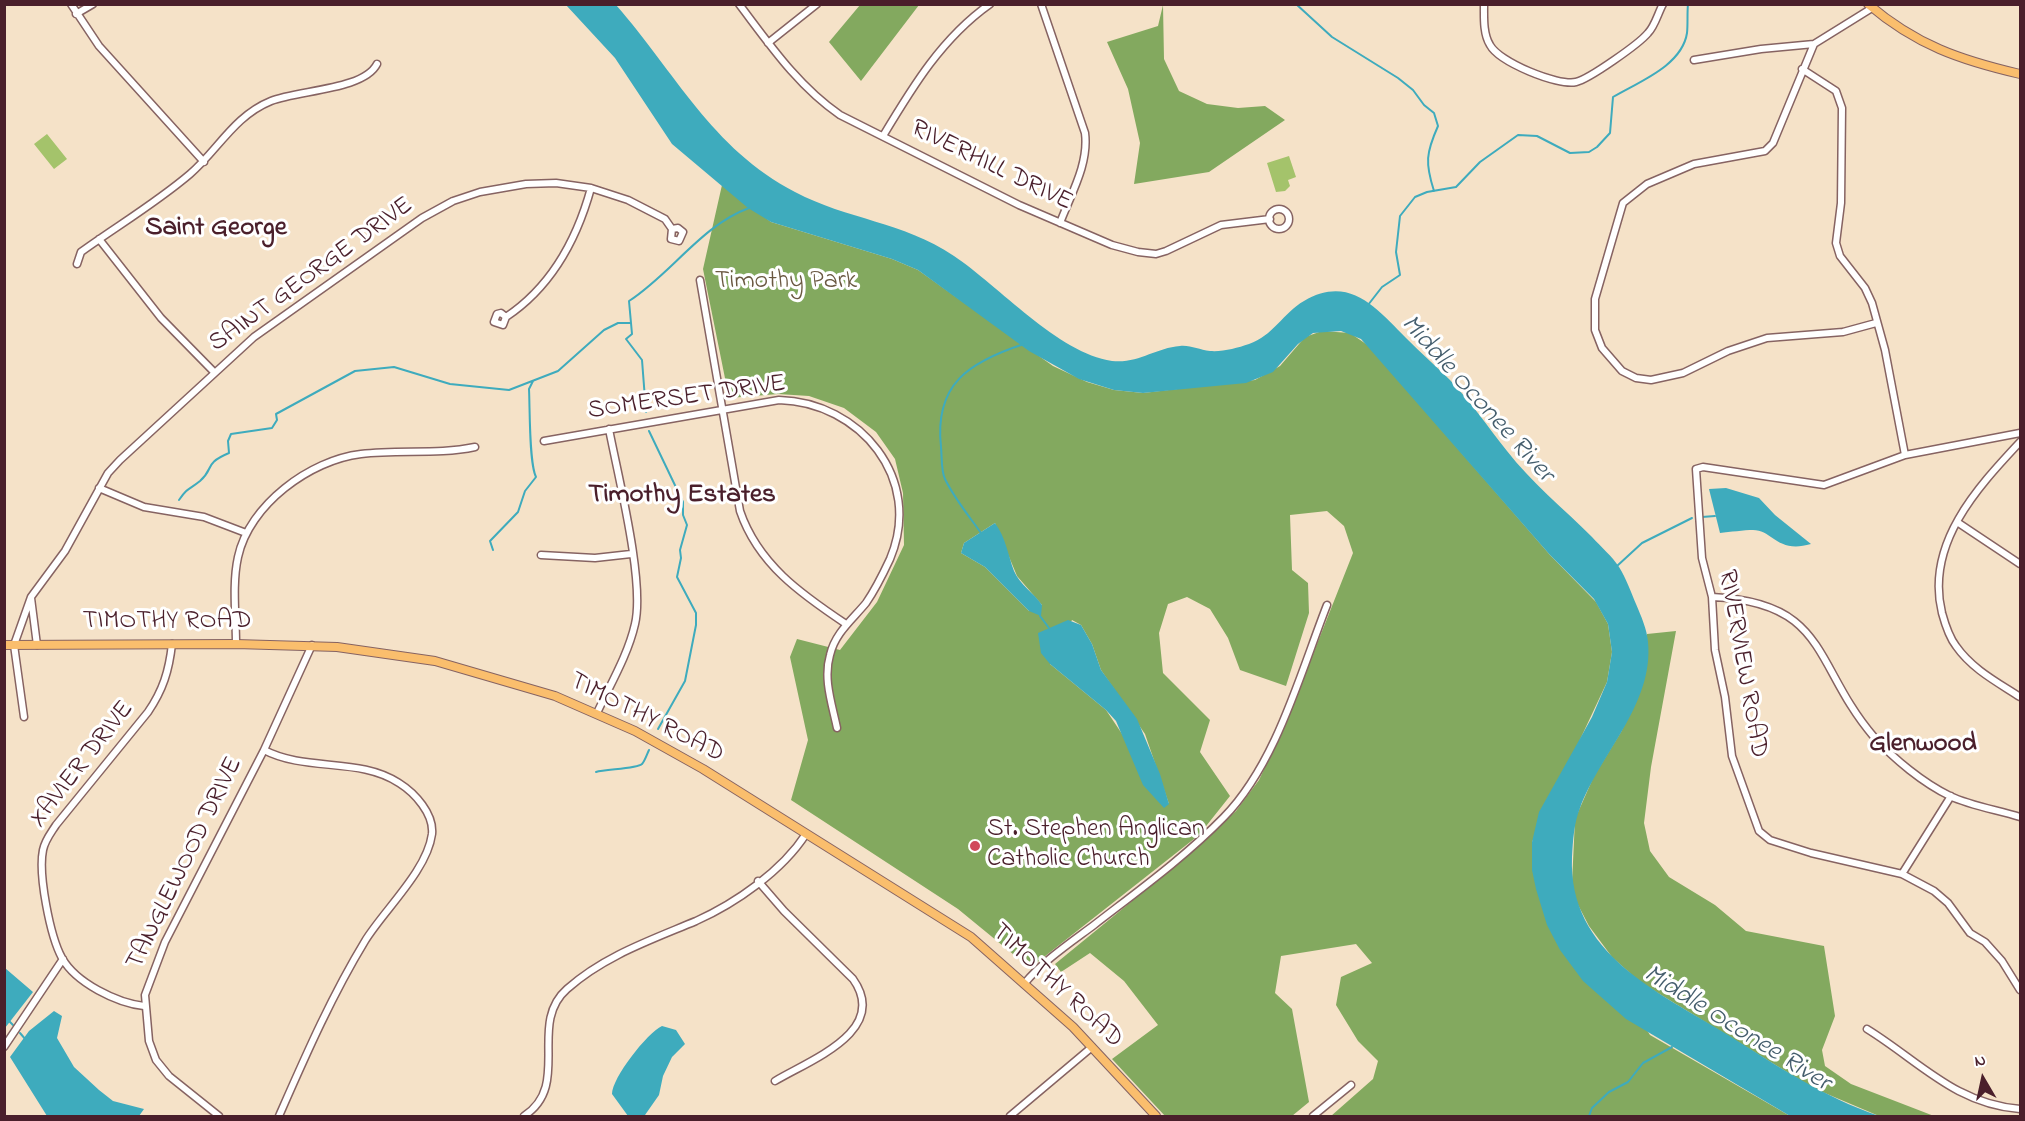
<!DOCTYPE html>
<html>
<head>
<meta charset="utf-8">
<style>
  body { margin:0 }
  #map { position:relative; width:2025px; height:1121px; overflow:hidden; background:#f5e2c8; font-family:"Indie Flower",sans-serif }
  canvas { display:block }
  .frame { position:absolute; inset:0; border:6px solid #4a1f2b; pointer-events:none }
  .north { position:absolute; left:1953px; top:1049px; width:60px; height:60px; -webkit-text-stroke:4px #fff; paint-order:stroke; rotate:351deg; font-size:16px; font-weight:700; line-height:24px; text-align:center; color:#4a1f2b }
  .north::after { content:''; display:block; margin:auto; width:21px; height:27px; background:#4a1f2b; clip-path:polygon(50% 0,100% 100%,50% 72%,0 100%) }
</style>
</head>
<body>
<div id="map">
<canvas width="2025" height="1121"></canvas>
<div class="frame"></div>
<div class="north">N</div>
</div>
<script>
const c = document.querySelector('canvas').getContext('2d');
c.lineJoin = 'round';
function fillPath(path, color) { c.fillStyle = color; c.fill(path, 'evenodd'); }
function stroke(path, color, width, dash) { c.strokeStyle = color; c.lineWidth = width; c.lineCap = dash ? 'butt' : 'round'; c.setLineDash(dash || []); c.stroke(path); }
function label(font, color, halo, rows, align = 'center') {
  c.font = font + ' "Indie Flower",sans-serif'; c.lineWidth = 6; c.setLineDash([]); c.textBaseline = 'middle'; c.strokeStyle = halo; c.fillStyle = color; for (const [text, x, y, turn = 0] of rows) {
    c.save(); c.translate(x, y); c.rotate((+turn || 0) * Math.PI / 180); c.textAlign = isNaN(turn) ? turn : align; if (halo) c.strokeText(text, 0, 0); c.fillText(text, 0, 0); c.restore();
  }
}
const green = new Path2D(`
  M47 134 67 159 54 169 34 144Z
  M1289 156 1296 177 1288 180 1290 186 1285 191 1276 192 1267 163Z
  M1028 917 1037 931 1019 942 1010 929Z`);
const forest = new Path2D(`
  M860 5H919L861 81 829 42Z
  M1163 5 1164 59 1179 91 1207 104 1238 108 1265 106 1285 120 1209 172 1134 184 1140 143 1128 89 1107 42 1158 26Z
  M722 185 771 222 892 259 918 270 1053 366 1087 382 1114 390 1143 393 1255 380 1280 366 1305 337 1322 331 1350 333 1369 346 1550 555 1596 602 1608 624 1612 652 1607 682 1532 842 1650 1035 1790 1116H1331L1373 1079 1378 1061 1358 1041 1336 1005 1341 977 1372 963 1356 944 1281 956 1275 993 1292 1009 1309 1102 1292 1116H1165L1112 1059 1158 1025 1124 981 1090 953 1061 972 1055 964 1170 870 1236 811 1259 780 1285 725 1353 553 1344 526 1327 511 1290 515 1292 570 1308 583 1309 613 1286 686 1240 670 1228 638 1210 609 1187 597 1168 604 1159 633 1163 673 1210 720 1200 752 1230 796 1199 835 1030 968 958 909 791 800 808 740 790 657 797 639 840 650 877 602 904 545 903 493 895 459 876 432 844 408 809 396 778 394 729 398 703 269ZM995 523 1017 576 1042 605 1029 611 985 567 961 553 964 543ZM1072 620 1081 625 1092 644 1101 670 1145 734 1169 804 1106 710 1050 664Z
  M1676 631 1651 767 1644 823 1650 851 1669 877 1715 905 1746 931 1824 946 1835 1016 1822 1050 1825 1066 1851 1084 1934 1116H1879L1813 1088 1640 982 1612 957 1589 926 1576 901 1572 883 1575 819 1594 776 1621 732 1637 698 1647 662V634Z`);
const water = new Path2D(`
  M566 5H616C675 72 712 149 795 192 848 220 902 221 954 256 999 286 1058 353 1112 361 1138 364 1155 348 1180 346 1191 345 1199 350 1210 351 1223 352 1237 348 1249 344 1273 336 1283 313 1304 301 1350 274 1377 309 1406 338 1421 353 1436 366 1450 380 1471 402 1488 427 1507 451 1531 482 1564 509 1592 537 1601 547 1612 556 1619 567 1626 578 1631 592 1636 604 1641 616 1647 629 1648 642 1654 704 1600 754 1580 808 1574 823 1573 840 1572 857 1568 954 1659 992 1728 1035 1777 1066 1824 1097 1879 1116H1790L1626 1019 1583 981 1560 950 1547 925 1536 889 1532 870V842L1539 812 1592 717 1607 682 1612 652 1608 624 1594 599 1550 555 1361 339 1341 331 1313 333 1298 344 1273 372 1246 383 1143 393 1114 390 1079 379 1029 351 918 270 892 259 771 222 748 208 672 144 615 58Z
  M1726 488 1759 498 1775 515 1811 544C1777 554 1773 530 1753 530 1744 530 1730 532 1720 533L1709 489Z
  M995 523C1006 538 1008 555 1014 571 1020 585 1034 593 1042 605L1041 616 1029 611 985 567 961 553 964 543Z
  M1068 620 1081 625 1092 644 1101 670 1137 719 1160 774 1169 804 1164 808 1143 785 1116 721 1106 710 1050 664 1041 653 1038 633Z
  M5 968 33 992 5 1028Z
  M54 1011 62 1016 57 1038 74 1067 99 1090 113 1101 144 1109 139 1116H47L10 1057 29 1031Z
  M662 1026 676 1030 685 1044 672 1057 663 1076 659 1095 645 1115 628 1116 612 1094C612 1078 647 1033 662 1026Z`);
const stream = new Path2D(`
  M1296 4 1332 37 1398 78 1413 90 1424 105 1434 113 1438 126C1426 153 1425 163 1434 191
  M1368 305 1382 287 1400 275 1396 252 1400 216 1415 197 1427 192 1456 187 1480 162 1518 135 1537 136 1570 153 1589 152 1597 147 1610 133 1613 97C1638 82 1682 66 1687 33 1688 24 1687 14 1688 4
  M631 323 632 334 626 339 642 360 646 412
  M649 431 683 502V515L687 525 680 550 681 558 677 577 696 613V625L685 681 658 729
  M179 500C188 487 189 490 200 481 215 468 203 464 229 453L228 441 231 434 272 428 277 420 276 414 355 371 394 367 450 384 509 390 558 371 604 330 618 323H631L629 301C671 274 702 225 749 208
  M1702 517 1715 516
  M981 533C969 516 954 498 945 479 941 471 942 457 941 447 934 384 969 362 1024 344
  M493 550 490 541 518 512 525 491 536 477C529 463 530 409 529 389L533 381
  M1617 566 1642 543 1692 518
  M1040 616 1049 628
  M596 772C605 769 637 769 642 764 645 761 647 754 649 750
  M4 1016 13 1025
  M20 1033 26 1040
  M1589 1116 1592 1108 1609 1092 1628 1082 1643 1063 1672 1047`);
const minor = new Path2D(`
  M71 4 99 46 204 162
  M739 4C770 45 798 86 840 115L1019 205 1112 245 1138 252 1156 254 1166 251 1221 225 1270 219
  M1041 4 1085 133C1089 164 1071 194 1060 223
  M1484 4C1484 17 1483 34 1490 45 1499 62 1557 86 1576 82 1589 79 1639 44 1648 33 1655 26 1658 13 1663 4
  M1872 8 1814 44 1773 143 1765 151 1694 164 1647 184 1623 203 1595 299V330L1602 348 1622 371 1636 378 1651 380 1683 373 1728 351 1767 338 1843 332 1876 323
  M76 14 93 4
  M768 43 817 4
  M1694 60 1761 49 1814 44
  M1802 69 1836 91 1842 108 1841 203 1836 243 1840 256 1865 288 1872 303 1885 350 1905 455
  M883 136C913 86 942 38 990 4
  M1269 219a10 10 0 1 1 20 0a10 10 0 1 1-20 0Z
  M99 239 161 318 214 372
  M77 264 81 252C117 226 156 203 190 174 218 150 234 116 271 101 298 90 364 90 377 64
  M700 280 740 511C758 564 801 594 846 624
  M506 317 503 325 494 322 497 314 501 313 506 317C551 287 577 239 591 188
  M2020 433 1905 455 1824 485 1703 467 1696 469 1702 558 1712 597 1715 650 1725 697 1732 756 1759 831 1770 840 1811 853 1902 874 1934 891 1948 903 1970 933 1985 942 2002 961 2020 990
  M544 441 779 400C860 402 924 479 890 559 883 574 875 590 866 603 852 620 835 633 830 655 823 679 832 704 837 728
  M2020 442C1977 488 1925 544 1942 613 1945 624 1949 637 1956 646 1972 669 1997 682 2020 697
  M99 488 144 507 204 517 246 533
  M1957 522 2020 564
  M541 555 595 558 631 554
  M1712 597C1829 602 1813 666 1874 737 1894 759 1923 783 1950 796 1971 806 1998 810 2020 817
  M31 598 37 645
  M236 644C236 616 232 584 238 557 249 505 310 460 361 454 399 449 437 455 475 447
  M597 713C610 685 628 655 635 624 645 582 618 476 609 429
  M24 717 14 645 31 597 65 551 108 473 120 460 254 337 422 218 453 201 480 192 526 184 556 183 591 188 628 200 665 219 672 229 671 239 679 241 683 232 678 228 672 229
  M264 750C306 772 360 757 399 783 415 793 434 814 432 834 427 871 384 910 365 941 331 997 305 1057 279 1116
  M1902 874 1951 796
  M758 881 784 911 853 979C890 1031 810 1060 775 1081
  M1024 984C1043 961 1070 943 1094 925 1138 891 1185 857 1224 817 1276 764 1300 674 1327 605
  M144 1006C117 1003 76 983 62 958 50 936 38 874 43 850 45 840 51 833 56 825L148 712C163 690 169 671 172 644
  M1867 1029C1919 1061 1955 1104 2020 1109
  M4 1047 63 959
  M219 1116 169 1076 156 1060 149 1041 145 995 165 942 264 750 312 645
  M524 1116C572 1085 527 1024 567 989 604 956 651 940 696 921 736 903 782 871 806 834
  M1010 1116 1092 1047
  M1313 1116 1351 1085`);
const major = new Path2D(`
  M1868 4C1916 45 1960 60 2020 74
  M4 645 236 644 337 647 435 661 555 696 635 731 703 769 971 937 1073 1027 1156 1116`);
const markers = [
  [975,846,6,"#d1495b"]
];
const streetNames = [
  ["RIVERHILL DRIVE",991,167,26],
  ["SAINT GEORGE DRIVE",312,276,-36],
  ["SOMERSET DRIVE",687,399,-8],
  ["TIMOTHY ROAD",167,623],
  ["RIVERVIEW ROAD",1741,664,80],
  ["TIMOTHY ROAD",646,719,27],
  ["XAVIER DRIVE",83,765,-52],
  ["TANGLEWOOD DRIVE",186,864,-64],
  ["TIMOTHY ROAD",1056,987,43]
];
const parkNames = [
  ["Timothy Park",786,283]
];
const poiNames = [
  ["St. Stephen Anglican",987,831],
  ["Catholic Church",987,861]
];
const neighbourhoodNames = [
  ["Saint George",216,230],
  ["Timothy Estates",682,497],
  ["Glenwood",1923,746]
];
const waterNames = [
  ["Middle Oconee River",1476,400,48],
  ["Middle Oconee River",1736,1030,32]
];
fillPath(green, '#a4c36b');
fillPath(forest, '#83a95f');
fillPath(water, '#3eabbd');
stroke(stream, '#3eabbd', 2);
stroke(minor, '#866362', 9);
stroke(major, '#866362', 10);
stroke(minor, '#fff', 6);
stroke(major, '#fabe6d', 8);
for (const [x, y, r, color] of markers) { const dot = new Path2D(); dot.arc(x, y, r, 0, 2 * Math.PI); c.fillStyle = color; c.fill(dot); stroke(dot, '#fff', 2); }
label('26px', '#4a1f2b', '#fff', streetNames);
label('26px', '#6a5841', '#fff', parkNames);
label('26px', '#4a1f2b', '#fff', poiNames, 'left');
label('bold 27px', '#4a1f2b', '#fff', neighbourhoodNames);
label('italic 27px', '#455e6d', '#fff', waterNames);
</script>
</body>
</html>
